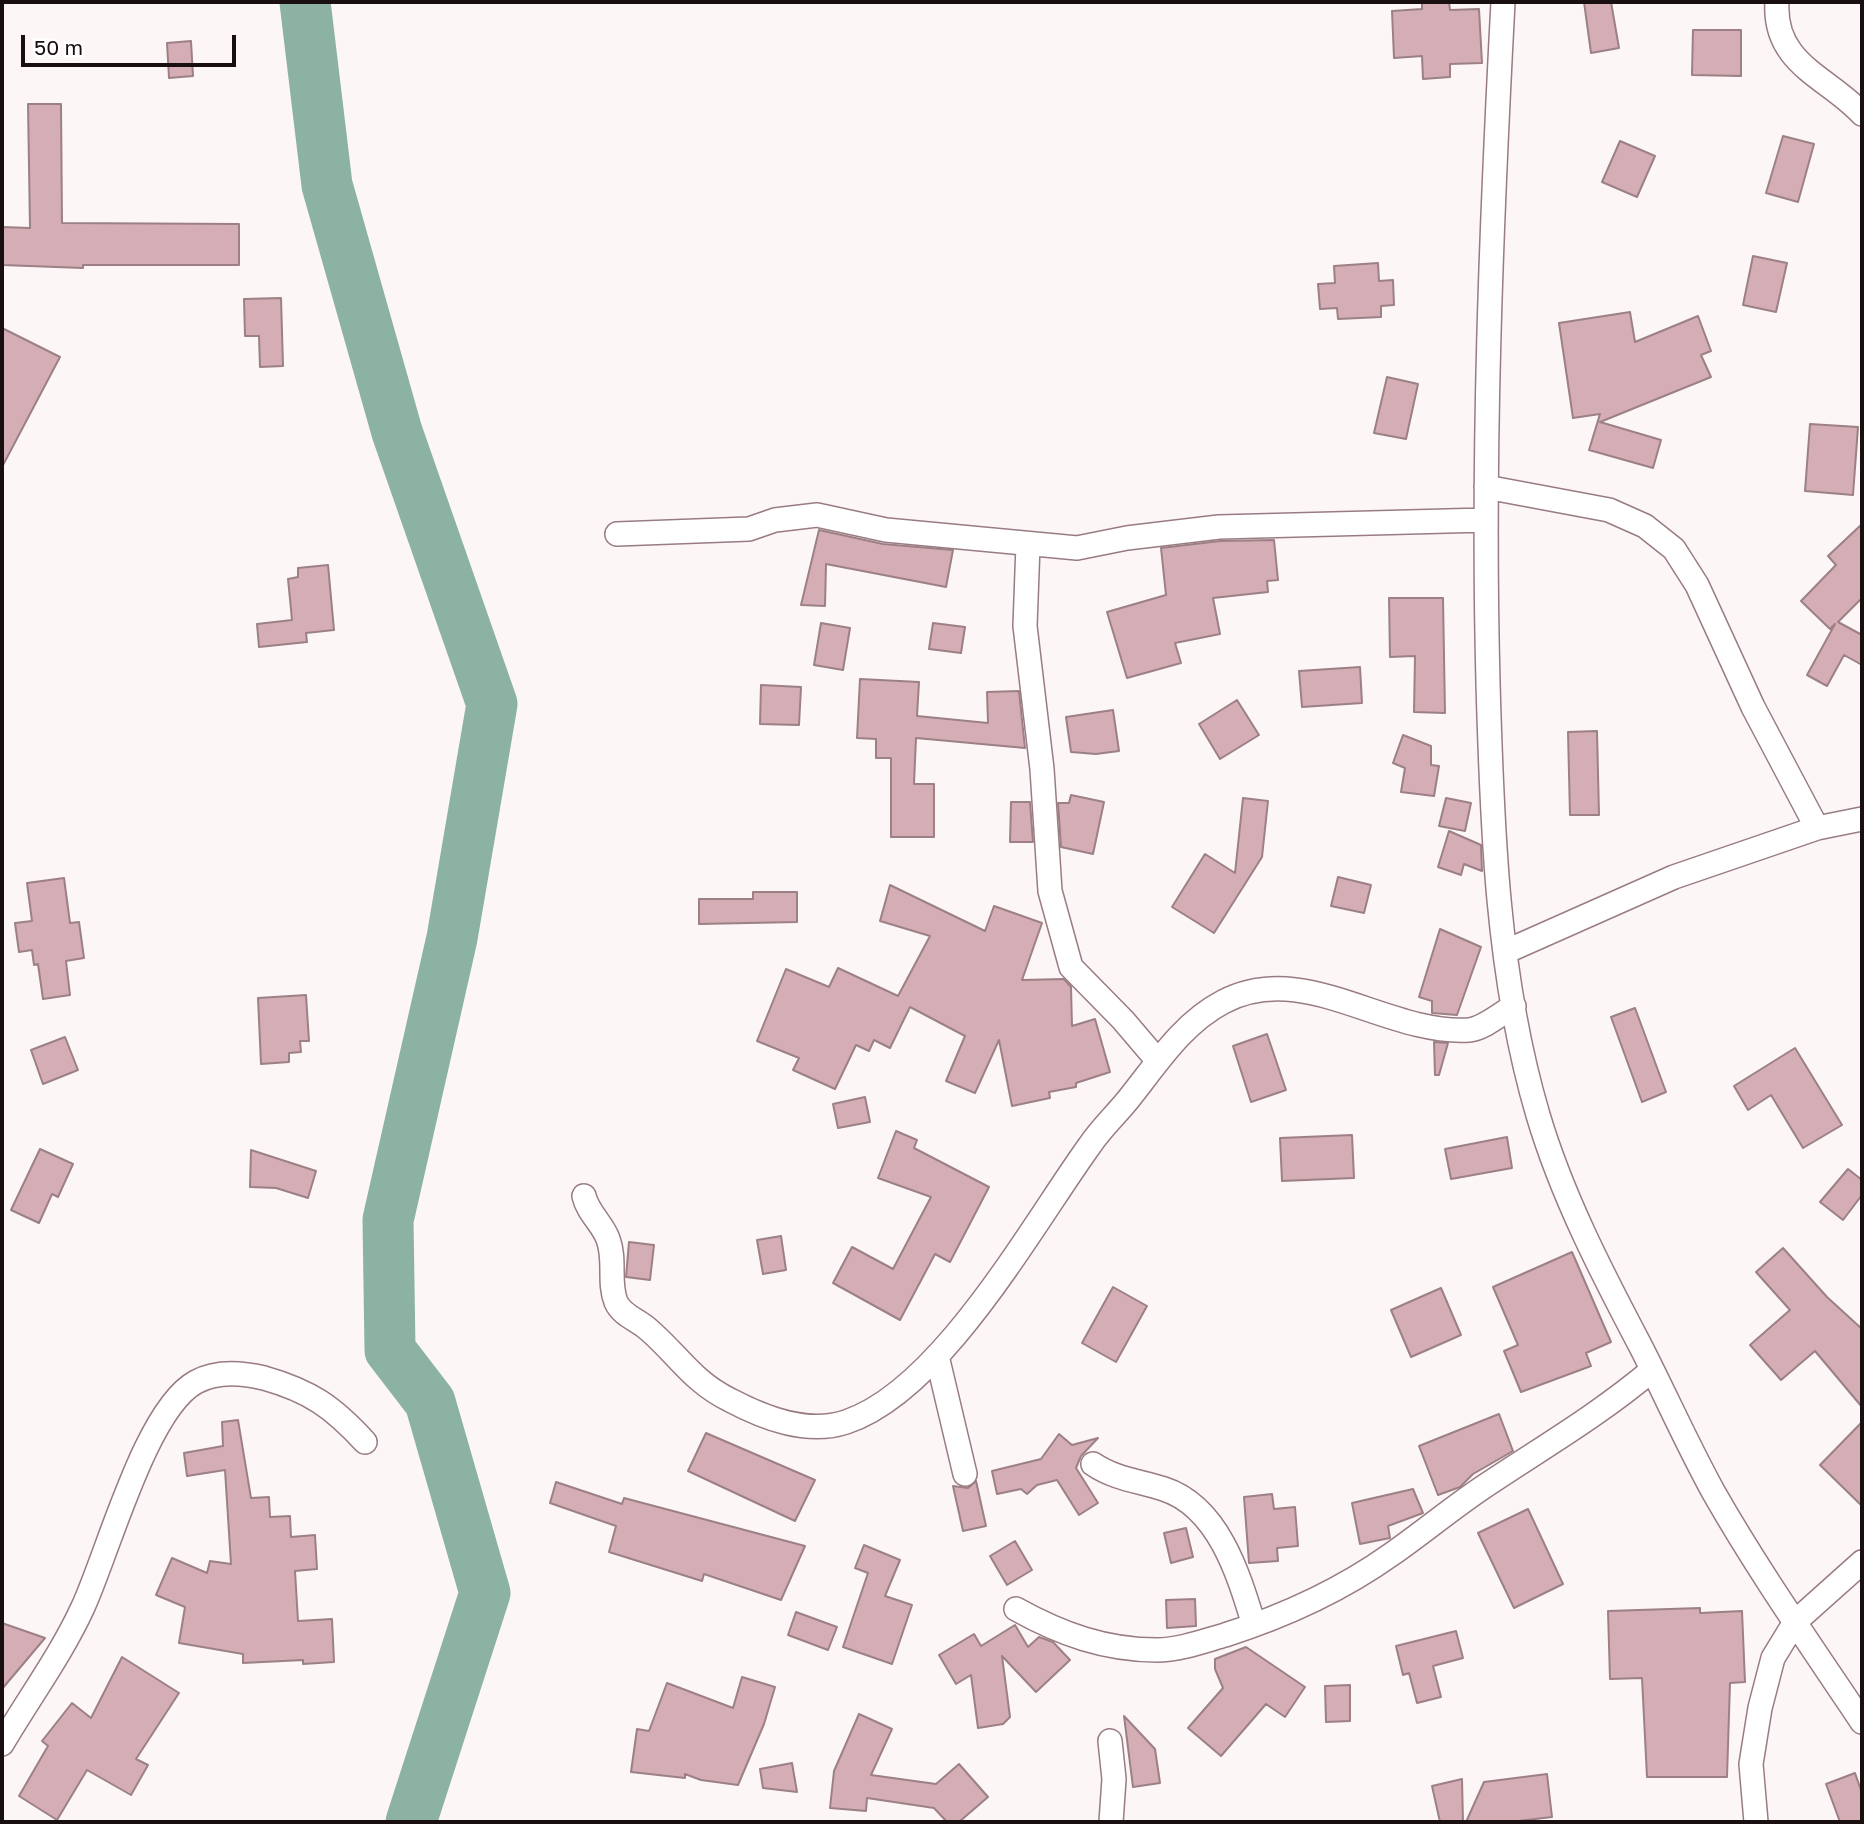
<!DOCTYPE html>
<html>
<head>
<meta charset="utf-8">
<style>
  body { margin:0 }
  #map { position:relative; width:1864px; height:1824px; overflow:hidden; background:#fcf6f7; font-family:"Golos Text",sans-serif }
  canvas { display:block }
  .frame { position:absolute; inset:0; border:4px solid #190f11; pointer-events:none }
  .scale { position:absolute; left:21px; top:35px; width:215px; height:32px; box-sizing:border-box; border:4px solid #190f11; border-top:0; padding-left:9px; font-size:21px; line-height:24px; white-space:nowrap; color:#190f11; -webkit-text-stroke:5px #fff; paint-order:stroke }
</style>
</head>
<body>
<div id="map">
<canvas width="1864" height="1824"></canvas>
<div class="frame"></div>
<div class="scale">50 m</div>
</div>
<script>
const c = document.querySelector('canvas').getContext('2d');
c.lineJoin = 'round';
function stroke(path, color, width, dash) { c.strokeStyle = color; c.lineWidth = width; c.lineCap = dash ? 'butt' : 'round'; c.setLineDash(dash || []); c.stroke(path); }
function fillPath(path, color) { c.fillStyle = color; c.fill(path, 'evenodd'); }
const river = new Path2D(`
  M305 2 327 185 397 432 492 704 452 938 388 1220 390 1350 430 1402 485 1593 411 1822`);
const building = new Path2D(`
  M1422 2H1449L1450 10 1479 9 1482 63 1450 64V77L1423 79 1422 56 1394 58 1392 11 1422 9Z
  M1584 2H1611L1619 48 1591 53Z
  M1693 30H1741V76L1692 75Z
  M191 41 193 76 169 78 167 43Z
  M28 104H61L62 223 239 224V265H83V268L2 265V227L30 228Z
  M1783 136 1814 144 1798 202 1766 193Z
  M1620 141 1655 156 1637 197 1602 182Z
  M1753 256 1787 263 1776 312 1743 305Z
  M1378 263 1379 281 1393 280 1394 305 1381 306V317L1338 319 1337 308 1320 309 1318 284 1335 283 1334 266Z
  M281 298 283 366 260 367 259 336H245L244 299Z
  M1630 312 1635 342 1698 316 1711 351 1701 355 1711 377 1600 422 1661 440 1653 468 1589 450 1600 414 1573 418 1559 323Z
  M2 328 60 357 2 467Z
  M1387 377 1418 384 1406 439 1374 433Z
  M1810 424 1858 427 1853 495 1805 491Z
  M1862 524V598L1838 622 1862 635V665L1844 655 1827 686 1807 675 1835 624 1830 629 1801 601 1836 565 1828 556Z
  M819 530 883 544 953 550 946 587 826 564 825 606 801 605Z
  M1274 540 1278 580 1267 581 1268 592 1213 598 1220 634 1175 643 1181 663 1127 678 1107 612 1166 595 1161 548 1220 541Z
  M328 565 334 630 306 633 307 642 259 647 257 624 292 620 288 579 298 577V568Z
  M1389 598H1443L1445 713 1414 712 1415 656 1390 657Z
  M821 623 850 628 843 670 814 665Z
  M933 623 965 627 961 653 929 649Z
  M1360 667 1362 703 1302 707 1299 671Z
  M860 679 919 682 917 716 988 723 987 692 1019 691 1025 748 916 738 914 784H934V837H891V758H876V739L857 738Z
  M761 685 801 687 799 725 760 724Z
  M1237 700 1259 735 1220 759 1199 724Z
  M1113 710 1119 751 1096 754 1071 752 1066 717Z
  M1597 731 1599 815H1570L1568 732Z
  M1403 735 1431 746V765L1439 766 1434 796 1401 792 1405 768 1393 763Z
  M1071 795 1104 802 1093 854 1061 847 1058 803H1069Z
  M1243 798 1268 801 1262 857 1214 933 1172 907 1205 854 1235 873Z
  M1446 798 1471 803 1465 831 1439 826Z
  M1011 802H1030L1033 842H1010Z
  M1449 831 1481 845 1482 871 1464 864 1461 875 1438 867Z
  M1338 877 1371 885 1364 913 1331 906Z
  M64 878 70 923 79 922 84 958 66 961 70 995 43 999 38 964 34 965 32 950 19 952 15 923 32 921 27 883Z
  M890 885 985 931 994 906 1042 923 1022 980 1064 979 1071 987 1072 1026 1095 1019 1110 1072 1076 1083V1087L1049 1092 1050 1098 1012 1106 999 1040 975 1093 946 1081 965 1036 910 1007 890 1048 874 1040 869 1051 856 1045 835 1089 793 1070 799 1058 757 1041 786 969 829 987 838 968 898 996 930 936 880 921Z
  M753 892H797V922L699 924V899H753Z
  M1440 929 1481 947 1457 1015 1432 1013V1001L1419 997Z
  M306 995 309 1041H300L301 1052 289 1053V1062L261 1064 258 998Z
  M1635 1008 1666 1092 1642 1102 1611 1017Z
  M1267 1034 1286 1090 1251 1102 1233 1046Z
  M65 1037 78 1070 43 1084 31 1050Z
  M1434 1042 1448 1043 1439 1075H1435Z
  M1795 1048 1842 1125 1803 1148 1771 1095 1748 1110 1734 1086Z
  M865 1097 870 1122 838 1128 833 1104Z
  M896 1131 917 1140 914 1148 989 1187 950 1262 935 1254 900 1320 833 1283 852 1247 893 1269 931 1197 878 1178Z
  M1352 1135 1354 1178 1282 1181 1280 1138Z
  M1507 1137 1512 1168 1451 1179 1445 1149Z
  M40 1149 73 1164 58 1197 52 1194 39 1223 11 1210Z
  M251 1150 316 1171 308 1198 276 1188 250 1187Z
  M1848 1169 1862 1180V1195L1843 1220 1820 1202Z
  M781 1236 786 1270 763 1274 757 1240Z
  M629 1242 654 1245 650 1280 626 1277Z
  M1783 1248 1827 1297 1862 1329V1407L1815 1351 1781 1380 1750 1345 1790 1310 1756 1272Z
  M1572 1252 1611 1342 1586 1353 1591 1366 1521 1392 1504 1351 1518 1345 1493 1287Z
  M1113 1287 1147 1306 1116 1362 1082 1343Z
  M1441 1288 1461 1335 1411 1357 1391 1310Z
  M1499 1414 1513 1451 1473 1474 1460 1487 1438 1495 1419 1446Z
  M238 1420 251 1498 269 1497 270 1517 290 1516 291 1537 315 1535 317 1569 295 1571 298 1621 332 1619 334 1662 303 1664V1660L243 1663V1654L179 1643 185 1607 156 1595 172 1558 207 1573 210 1561 231 1564 225 1470 187 1476 184 1453 223 1446 222 1422Z
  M1862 1422V1506L1820 1465Z
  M706 1433 815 1480 795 1521 688 1471Z
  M1059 1434 1072 1445 1098 1438 1081 1456 1076 1468 1098 1503 1079 1515 1057 1480 1037 1485 1027 1494 1021 1489 997 1494 992 1471 1041 1459Z
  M976 1481 986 1526 963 1531 953 1486 968 1488Z
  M556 1482 622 1504 624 1498 805 1546 781 1600 704 1574 702 1581 609 1552 616 1526 550 1503Z
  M1413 1489 1423 1513 1388 1526 1390 1538 1360 1544 1352 1503Z
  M1272 1494 1274 1509 1295 1507 1298 1546 1277 1548 1278 1561 1249 1563 1244 1497Z
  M1528 1509 1563 1584 1514 1608 1478 1533Z
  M1186 1528 1193 1557 1171 1563 1164 1533Z
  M1015 1541 1032 1570 1007 1585 990 1556Z
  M864 1545 900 1560 885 1596 912 1605 892 1664 843 1647 868 1573 855 1568Z
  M1195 1599 1196 1626 1167 1628 1166 1600Z
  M1700 1608V1613L1742 1611 1745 1682 1730 1683 1727 1777H1647L1642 1678 1610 1679 1608 1611Z
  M796 1612 837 1627 828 1650 788 1635Z
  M2 1623 45 1638 2 1689Z
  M1015 1625 1028 1647 1039 1637 1053 1642 1070 1660 1036 1692 1002 1656 1010 1717 1003 1724 978 1728 971 1675 956 1684 939 1655 974 1634 981 1646Z
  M1456 1631 1463 1658 1433 1666 1441 1697 1417 1703 1409 1673 1403 1675 1396 1646Z
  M1246 1647 1305 1687 1285 1717 1266 1704 1221 1756 1188 1728 1223 1688 1215 1669V1659Z
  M122 1657 179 1693 136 1759 148 1765 131 1795 87 1770 57 1820 19 1796 48 1746 42 1741 72 1703 91 1718Z
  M742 1677 775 1687 764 1724 738 1785 701 1780 685 1774V1778L631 1772 637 1729 649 1731 667 1683 733 1708Z
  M1350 1685V1721L1326 1722 1325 1686Z
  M859 1714 892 1729 871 1775 936 1784 959 1764 988 1797 959 1822H947L934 1808 867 1798 866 1811 830 1808 834 1771Z
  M1124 1716 1155 1749 1160 1783 1133 1787Z
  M792 1763 797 1792 763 1788 760 1769Z
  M1855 1773 1862 1793V1822H1840L1826 1784Z
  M1547 1774 1552 1817 1510 1822H1466L1484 1782Z
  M1462 1779 1463 1822H1440L1432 1786Z`);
const minor = new Path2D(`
  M1503 2C1491 229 1482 455 1488 683 1492 826 1497 977 1538 1115 1562 1196 1602 1273 1641 1347 1666 1396 1688 1446 1714 1493 1759 1572 1812 1647 1862 1722
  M1777 2C1773 64 1828 77 1862 114
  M1486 487 1609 510 1645 526 1674 549 1697 585 1753 707 1817 828
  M617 534 749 529 775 520 817 515 886 530 1077 548 1127 538 1219 527 1485 520
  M1028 545 1025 626 1042 769 1050 891 1071 967 1123 1020 1158 1061
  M1505 952 1674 877 1817 828 1862 819
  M584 1196C588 1213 602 1223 608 1239 616 1260 608 1282 616 1302 622 1316 639 1320 649 1330 679 1356 693 1382 730 1400 764 1418 807 1435 846 1422 942 1390 1032 1225 1090 1145 1102 1127 1118 1113 1131 1096 1158 1062 1183 1023 1223 1002 1304 959 1385 1035 1469 1030 1483 1029 1502 1013 1514 1006
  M937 1356 965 1474
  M1093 1464C1115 1479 1139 1481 1164 1489 1219 1507 1239 1576 1254 1625
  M1016 1609C1061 1634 1105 1650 1157 1650 1179 1650 1204 1641 1225 1635 1285 1616 1340 1591 1392 1554 1422 1533 1451 1509 1482 1488 1540 1449 1599 1415 1652 1370
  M1110 1741 1114 1779 1111 1822
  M2 1744C29 1698 61 1655 83 1607 108 1553 146 1409 196 1382 216 1371 243 1373 264 1378 310 1391 333 1407 365 1442
  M1756 1822 1751 1764 1760 1708 1773 1658 1795 1622 1862 1562`);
stroke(river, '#8cb2a4', 51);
fillPath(building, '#d4adb5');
stroke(building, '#9c8085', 2);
stroke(minor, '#997c82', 26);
stroke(minor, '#fff', 23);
</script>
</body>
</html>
